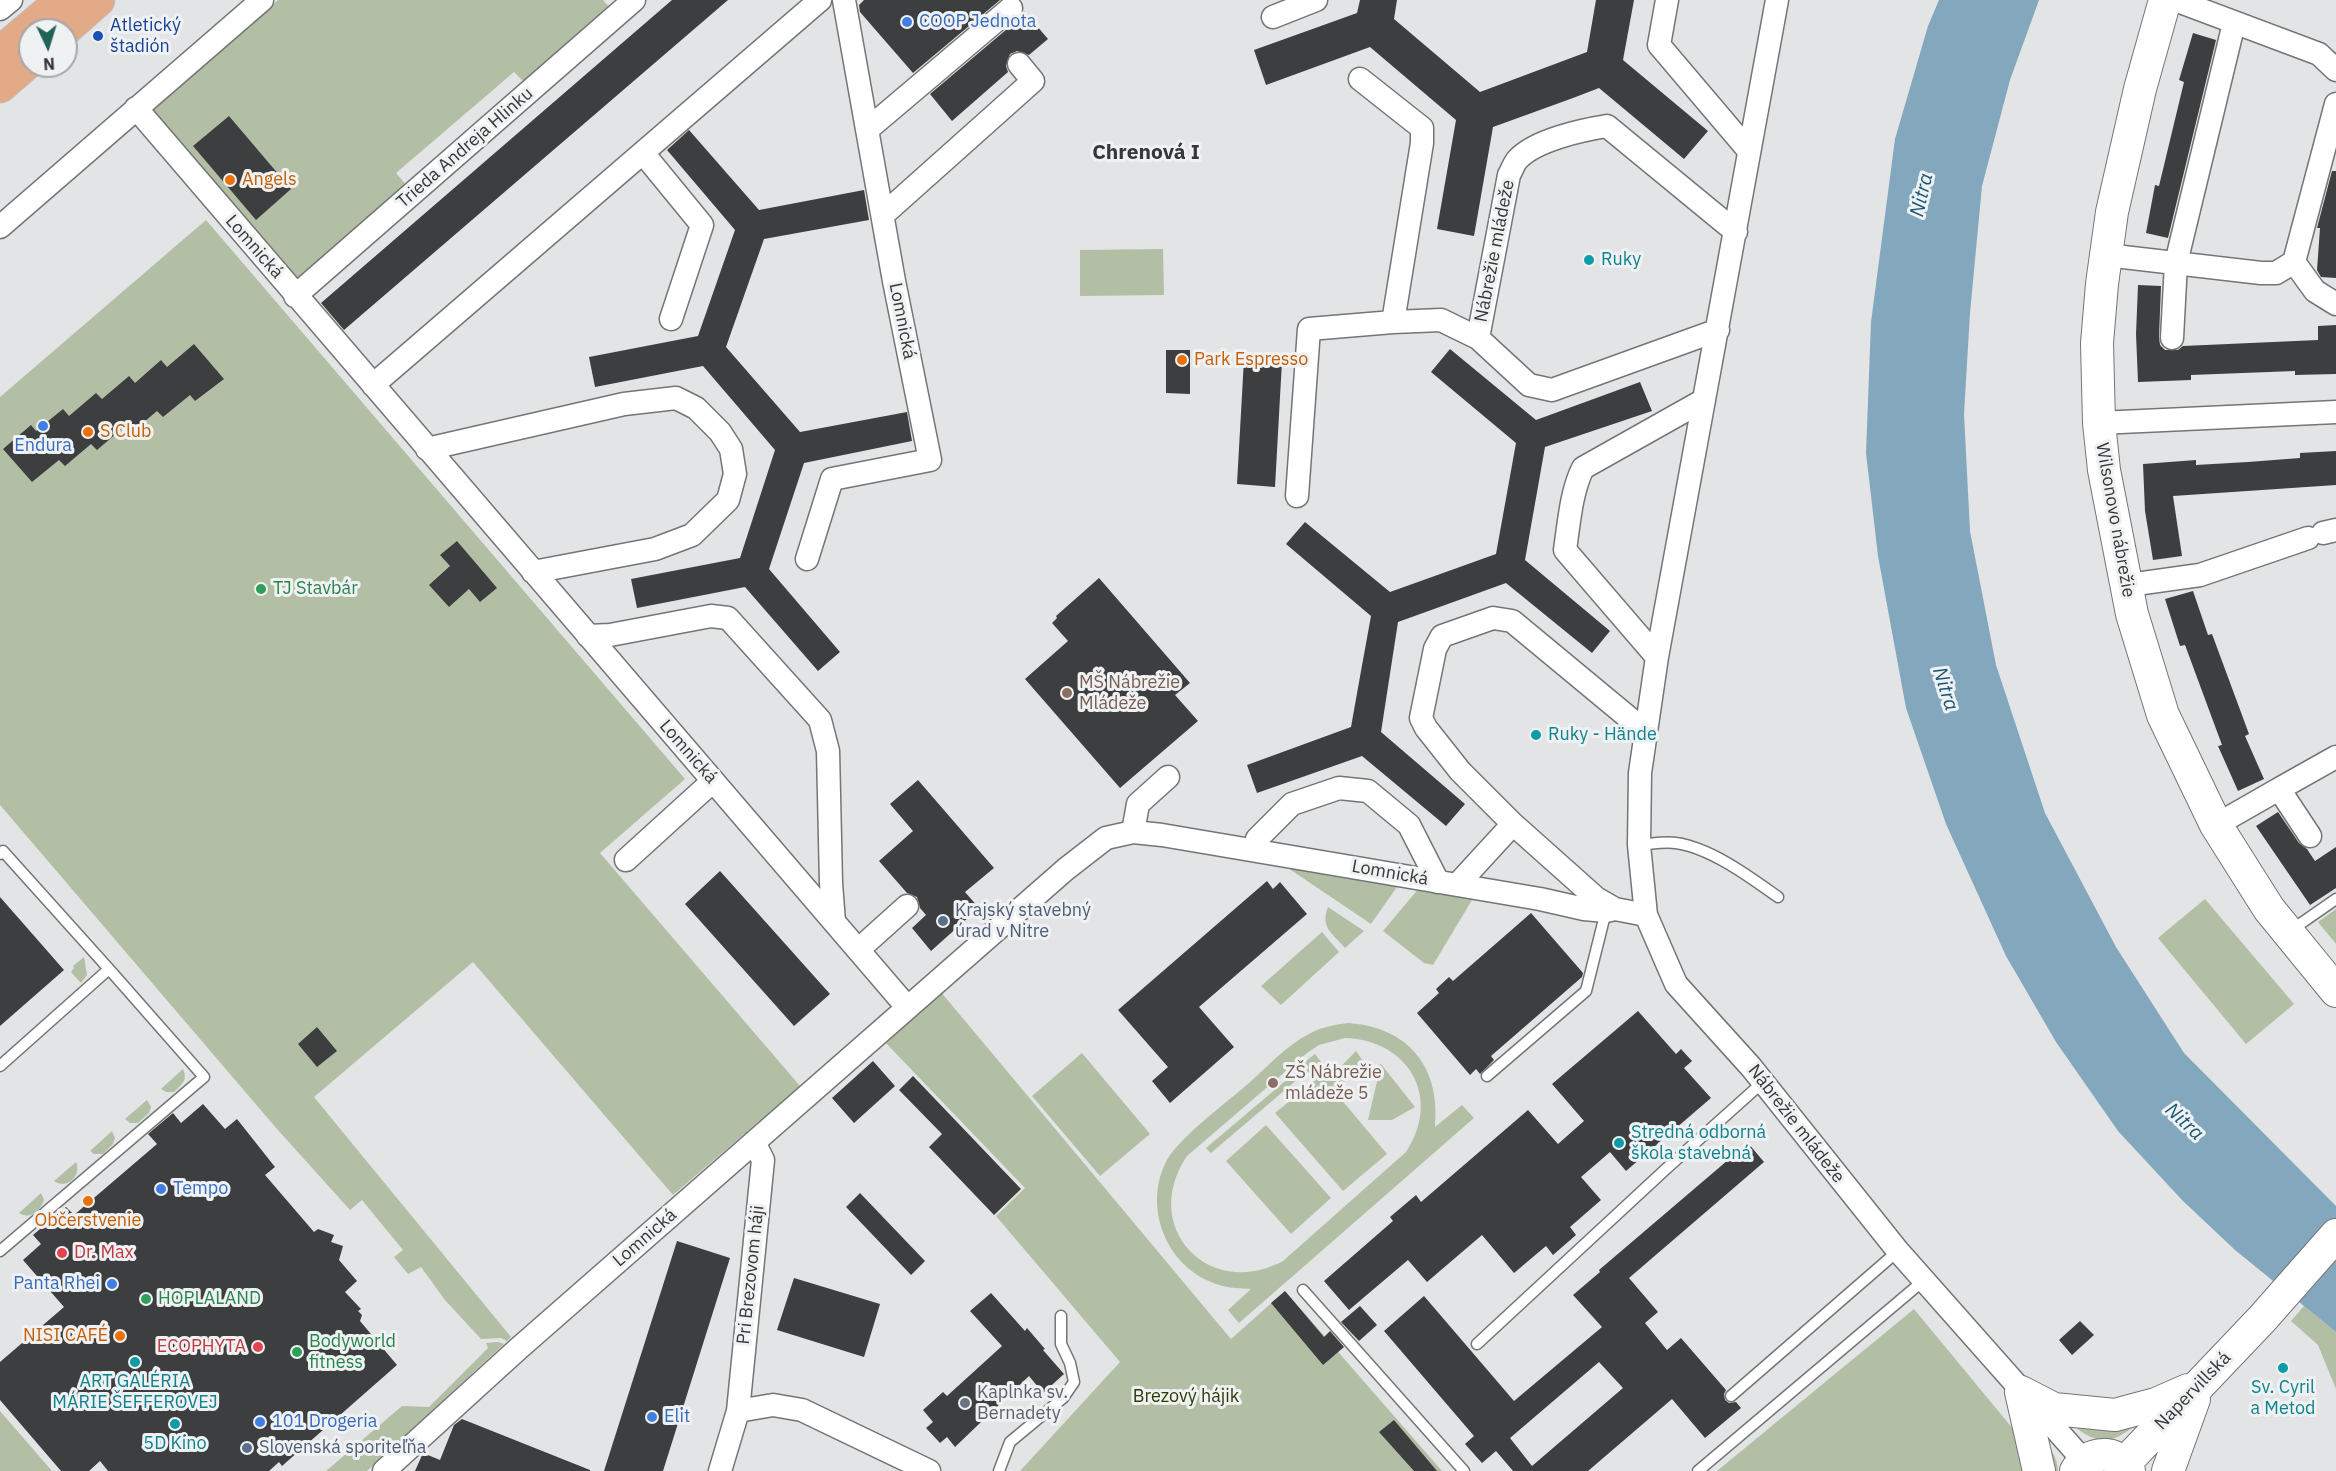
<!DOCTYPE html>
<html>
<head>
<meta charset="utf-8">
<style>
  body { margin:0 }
  #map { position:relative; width:2336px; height:1471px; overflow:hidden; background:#e3e4e5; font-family:"IBM Plex Sans",sans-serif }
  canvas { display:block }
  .north { position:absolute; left:18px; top:18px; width:60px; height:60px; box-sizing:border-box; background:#f0f1f2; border:2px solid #a6a7a8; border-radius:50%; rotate:176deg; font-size:16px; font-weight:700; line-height:24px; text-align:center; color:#373738 }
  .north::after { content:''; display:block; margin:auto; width:21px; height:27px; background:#1f6457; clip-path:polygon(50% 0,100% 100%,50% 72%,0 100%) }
</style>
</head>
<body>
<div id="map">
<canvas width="2336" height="1471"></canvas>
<div class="north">N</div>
</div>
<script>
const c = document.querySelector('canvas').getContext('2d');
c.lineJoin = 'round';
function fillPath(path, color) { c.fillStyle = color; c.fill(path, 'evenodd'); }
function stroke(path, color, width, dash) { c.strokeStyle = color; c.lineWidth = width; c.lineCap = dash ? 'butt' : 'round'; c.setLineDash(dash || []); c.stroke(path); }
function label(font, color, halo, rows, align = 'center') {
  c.font = font + ' "IBM Plex Sans",sans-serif'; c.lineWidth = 6; c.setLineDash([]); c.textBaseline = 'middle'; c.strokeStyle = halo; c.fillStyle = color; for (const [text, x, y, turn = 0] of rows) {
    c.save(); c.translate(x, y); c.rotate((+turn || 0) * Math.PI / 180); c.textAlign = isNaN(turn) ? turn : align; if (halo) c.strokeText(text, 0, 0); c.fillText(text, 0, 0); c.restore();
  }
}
const green = new Path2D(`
  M278 0H603L611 9 525 83 514 72 396 173 407 186 294 280 149 111Z
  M206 220 685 779 600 853 800 1086 673 1195 473 962 314 1097 511 1337 507 1341 501 1338 481 1339 445 1300 421 1267 408 1274 394 1257 403 1250 362 1200 350 1210 277 1129 0 805V397Z
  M1163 249 1164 295 1080 296V250Z
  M1285 866 1399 884 1371 924Z
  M1420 887 1475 895 1433 965 1424 963 1383 931Z
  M2205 899 2294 1004 2246 1044 2158 938Z
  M1328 907 1364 931 1345 948C1332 933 1320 927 1328 907Z
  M2336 909V944L2318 922Z
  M1322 932 1339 952 1281 1005 1261 986Z
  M84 957 87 975 81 983 71 972 74 968 73 966Z
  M940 991 1231 1339 1285 1291 1442 1471H1020L1120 1362 996 1216 1025 1188 883 1040Z
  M1348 1023C1409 1027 1441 1068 1435 1127L1462 1105 1474 1118 1239 1323 1228 1310 1251 1289C1237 1288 1224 1288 1211 1282 1164 1263 1143 1204 1167 1160 1180 1137 1227 1102 1249 1083 1268 1066 1287 1045 1309 1034 1321 1027 1334 1025 1348 1023ZM1345 1038C1409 1040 1442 1098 1406 1152L1283 1261C1209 1301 1139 1227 1187 1156L1307 1053 1319 1045Z
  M1356 1051 1363 1061 1335 1092 1387 1154 1343 1191 1275 1113 1320 1076 1327 1081Z
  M1082 1053 1150 1134 1100 1176 1032 1096Z
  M1315 1054 1321 1062 1303 1077 1296 1069Z
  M1381 1064 1415 1107 1392 1120H1368L1379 1073 1376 1067Z
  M183 1069C188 1081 182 1084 174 1092H166L161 1089Z
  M1296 1072 1301 1077 1299 1078 1211 1153 1206 1148Z
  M147 1100 151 1107 149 1113 138 1123H130L125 1119Z
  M1266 1125 1331 1198 1291 1234 1226 1161Z
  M112 1131 115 1138 113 1144 103 1154H94L90 1151Z
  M76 1162C82 1176 67 1190 54 1181Z
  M41 1193 44 1200C40 1211 30 1220 19 1213Z
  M2304 1306 2336 1332V1389L2318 1345 2291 1321Z
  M1914 1309 2042 1464 2040 1434C2048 1445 2058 1457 2058 1471H1717Z
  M498 1342 504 1344 367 1471H326L402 1406 429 1407 488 1348 486 1343Z
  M0 1411 52 1471H0Z
  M2063 1417 2144 1418C2110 1448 2097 1447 2063 1417Z`);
const water = new Path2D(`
  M1939 0H2039L2010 80 1982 186 1970 313 1964 414 1970 531 1996 665 2045 813 2116 947 2184 1053 2336 1206V1332L2235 1250 2182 1200 2118 1131 2056 1042 2006 956 1946 824 1906 708 1878 556 1866 453 1871 322 1895 139 1928 26Z`);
const building = new Path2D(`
  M672 0H728L344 330 321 303Z
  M864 0H1000L913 73 860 12 859 5Z
  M1360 0H1397L1394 19 1480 92 1587 52 1596 0H1634L1623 60 1708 131 1684 159 1599 88 1573 98 1493 127 1474 236 1437 229 1456 120 1370 47 1266 85 1254 50 1357 13Z
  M1024 11 1048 39 1029 55 1017 51 1010 54 1006 66 1008 72 952 121 930 94 1020 18Z
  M2193 33 2216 40 2168 238 2146 233 2155 185 2159 186 2184 82 2179 80Z
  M229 116 291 189 256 220 193 146Z
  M689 130 759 210 864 190 869 220 764 239 726 347 800 432 907 412 912 441 804 463 769 569 840 652 818 671 745 587 637 608 631 579 740 558 775 450 703 366 595 387 589 357 698 336 735 230 667 150Z
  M2332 171H2336V278L2321 277 2317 270 2320 228H2317Z
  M2138 285 2161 286 2159 337 2160 345 2165 350H2178L2183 346 2318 340V326L2336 325V374L2295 375V371L2191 375V380L2138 382 2136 334Z
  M194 344 224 379 195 401 190 395 163 417 157 411 130 434 124 427 97 450 91 444 65 466 59 460 32 482 3 449 31 425 36 431 63 409 69 416 96 393 102 399 129 376 135 383 161 360 167 367Z
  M1450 349 1536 420 1640 382 1652 411 1545 447 1525 560 1610 631 1592 653 1506 583 1398 622 1381 732 1465 804 1446 826 1362 756 1257 793 1247 765 1351 727 1361 671 1371 616 1286 544 1305 522 1390 592 1496 554 1516 443 1431 372Z
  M1166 350H1190V394L1166 393Z
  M1244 359 1282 361 1275 487 1237 484Z
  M2336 451V485L2173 496 2182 556 2153 560 2145 511 2143 464 2196 460V465L2248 462 2300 458V453Z
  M457 541 497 588 480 602 469 589 449 607 429 585 450 566 440 555Z
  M1099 578 1190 683 1175 695 1198 721 1120 788 1025 679 1068 641 1052 623 1057 618 1056 616Z
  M2193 591 2208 635 2212 634 2249 734 2245 736 2264 779 2238 791 2218 746 2222 745 2185 645 2180 646 2165 599Z
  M918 780 994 868 965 892 979 908 931 951 912 928 926 915 920 908 917 897 907 893 879 861 913 831 890 804Z
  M2278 812 2299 843 2307 849 2315 861 2336 847V888L2310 905 2256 826Z
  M720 871 830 994 794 1026 685 904Z
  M1267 881 1273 889 1280 882 1307 914 1199 1007 1234 1047 1170 1103 1152 1081 1168 1067 1118 1010Z
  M0 897 64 970 0 1026Z
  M1531 913 1583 973 1582 977 1491 1056 1494 1060 1480 1074 1476 1069 1470 1075 1417 1013 1439 993 1436 989 1449 977 1453 981Z
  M1638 1011 1676 1054 1681 1049 1692 1061 1684 1068 1711 1098 1626 1171 1610 1152 1581 1177 1601 1200 1570 1227 1576 1235 1553 1255 1546 1246 1514 1273 1482 1235 1427 1282 1408 1260 1349 1310 1324 1281 1393 1221 1390 1217 1416 1195 1421 1202 1528 1110 1558 1144 1584 1121 1552 1084Z
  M317 1027 337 1051 317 1067 298 1044Z
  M873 1061 895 1086 854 1123 832 1098Z
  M913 1076 1021 1189 994 1215 929 1147 942 1134 899 1090Z
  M203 1104 225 1129 237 1119 275 1167 265 1175 314 1232 318 1229 334 1235 331 1242 343 1246 339 1260 357 1281 345 1292 361 1309 358 1311 362 1315 360 1321 397 1365 282 1466 279 1462 269 1471H108L100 1461 89 1471H61L0 1400V1362L64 1307 23 1260 41 1244 33 1235 66 1207 74 1215 157 1144 148 1134 173 1113 181 1123Z
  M1748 1143 1764 1162 1629 1278 1658 1312 1645 1323 1667 1350 1681 1338 1726 1390 1724 1394 1725 1400 1729 1403 1736 1402 1741 1408 1705 1438 1672 1399 1588 1471H1513L1496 1451 1482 1463 1465 1444 1474 1436 1384 1331 1424 1296 1514 1401 1602 1327 1573 1295 1600 1272 1599 1270ZM1599 1362 1623 1388 1532 1466 1510 1438Z
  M860 1193 925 1261 911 1275 846 1207Z
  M677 1241 730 1258 663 1471H604Z
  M794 1278 880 1304 864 1357 777 1330Z
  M1285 1291 1324 1337 1330 1331 1344 1347 1323 1365 1271 1303Z
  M991 1293 1025 1331 1027 1328 1045 1349 1043 1350 1064 1374 1043 1393 1029 1376 955 1447 947 1437 940 1443 926 1428 933 1422 923 1410 943 1392 947 1396 1002 1346 970 1311Z
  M1360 1306 1377 1325 1359 1341 1341 1322Z
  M2080 1321 2094 1335 2072 1355 2059 1340Z
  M462 1419 590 1470V1471H415L423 1453 440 1460 454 1425Z
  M1394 1420 1437 1471H1414L1379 1432Z`);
const lane = new Path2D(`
  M1639 845C1651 844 1665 841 1676 843 1711 848 1750 877 1778 897
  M0 854 3 851 109 969
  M2290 931 2336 899
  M0 1066 109 969 204 1077 0 1251
  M1487 1076 1586 991 1606 911
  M1303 1290 1464 1471
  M1477 1344 1667 1168 1763 1082
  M1731 1396 1898 1251
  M999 1471 1010 1442 1063 1398 1074 1382 1070 1363 1061 1344V1316
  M1698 1471 1923 1281`);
const street = new Path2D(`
  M1667 0 1659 45 1749 151
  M1777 0 1657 657 1640 773 1639 845 1646 915 1676 984 1751 1067 1898 1251 2084 1461
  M2175 0 2319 54 2336 70
  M0 9 11 0
  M1273 17 1316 0
  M1360 79 1422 128V143L1393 322
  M136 108 907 1007
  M868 129 1011 8
  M643 153 702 225 671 319
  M884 214 1033 81 1019 64
  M0 227 262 0
  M2106 255 2261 273H2276L2294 262 2336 104
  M2294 262 2315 291 2336 304
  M295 296 634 0
  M1718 330 1552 390 1529 385 1478 338 1509 175C1512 170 1514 163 1518 159 1536 140 1582 130 1607 126L1736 232
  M2172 338 2176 263 2234 23
  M373 385 820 0
  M2099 423 2336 412
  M427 449 624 404 676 398 696 408 720 432 731 449 735 474 728 500 692 535 655 549 533 572
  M1297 496 1309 329 1393 322 1441 320 1478 338
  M2323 533 2336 530
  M807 559 832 479 930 460 894 281 844 0
  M2126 587 2143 583 2200 575 2308 538
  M588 636 610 635 711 616 728 618 820 720 828 751 831 883 834 922
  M1657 657 1565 550C1569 523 1571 492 1583 468L1704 400
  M2279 789 2336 757
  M2216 825 2279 789 2310 836
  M1133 832 1138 804 1168 777
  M1254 849 1257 839 1292 804 1339 788 1368 791 1409 825 1438 882
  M626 860 713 781
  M1457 885 1513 824
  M1615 909 1596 898 1513 824 1460 771 1426 728 1421 718 1435 649 1442 636 1493 618 1512 621 1646 732
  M858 950 907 906
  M754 1142 763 1160 738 1411 773 1405 802 1410 929 1471
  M384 1471 518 1349 1066 869 1106 838 1133 832 1162 835 1540 899 1584 909 1606 911 1615 909 1646 915
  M720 1471 738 1411`);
const secondary = new Path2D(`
  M2165 0 2140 89 2112 212 2102 284 2097 343 2099 423 2104 470 2132 614 2163 715 2216 825 2269 909 2336 991
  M2021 1392 2054 1409 2115 1415 2156 1404 2188 1390
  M2021 1392 2039 1471
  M2125 1463 2262 1319 2336 1235
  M2076 1471C2089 1450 2117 1449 2129 1471
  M2168 1471 2194 1399`);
const primary = new Path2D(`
  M64 30 98 0
  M0 53 63 0
  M0 86 30 60`);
const markers = [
  [907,22,6,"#3f7fe0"],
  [98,36,6,"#1a4fb4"],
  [230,180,6,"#e8710a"],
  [1589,260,6,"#0f9aa8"],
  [1182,360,6,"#e8710a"],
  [43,426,6,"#3f7fe0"],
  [88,432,6,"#e8710a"],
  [261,589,6,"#2e9e5b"],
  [1067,693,6,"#8d6e63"],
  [1536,735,6,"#0f9aa8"],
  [943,921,6,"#5c6f8a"],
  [1273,1083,6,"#8d6e63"],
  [1619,1143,6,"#0f9aa8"],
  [161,1189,6,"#3f7fe0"],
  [88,1201,6,"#e8710a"],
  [62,1253,6,"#e0444e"],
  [112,1284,6,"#3f7fe0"],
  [146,1299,6,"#2e9e5b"],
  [120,1336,6,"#e8710a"],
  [258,1347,6,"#e0444e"],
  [297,1352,6,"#2e9e5b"],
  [135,1362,6,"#0f9aa8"],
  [2283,1368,6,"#0f9aa8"],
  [965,1403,6,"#6b7280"],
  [652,1417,6,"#3f7fe0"],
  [260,1422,6,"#3f7fe0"],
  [175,1424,6,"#0f9aa8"],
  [247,1448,6,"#5c6f8a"]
];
const shopNames = [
  ["COOP Jednota",919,22],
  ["Endura",43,446,"center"],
  ["Tempo",173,1189],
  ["Panta Rhei",100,1284,"right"],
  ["Elit",664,1417],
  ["101 Drogeria",272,1422]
];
const transitNames = [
  ["Atletický",110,26],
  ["štadión",110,47]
];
const streetNames = [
  ["Trieda Andreja Hlinku",465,148,-41],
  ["Lomnická",254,247,49],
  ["Nábrežie mládeže",1495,251,-79],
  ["Lomnická",902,321,79],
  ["Wilsonovo nábrežie",2115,520,80],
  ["Lomnická",688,752,49],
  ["Lomnická",1390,873,10],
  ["Nábrežie mládeže",1796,1124,52],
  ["Lomnická",645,1238,-41],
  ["Pri Brezovom háji",751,1275,-84],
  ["Napervillská",2193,1391,-46]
];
const foodNames = [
  ["Angels",242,180],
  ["Park Espresso",1194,360],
  ["S Club",100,432],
  ["Občerstvenie",88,1221,"center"],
  ["NISI CAFÉ",108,1336,"right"]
];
const cultureNames = [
  ["Ruky",1601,260],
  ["Ruky - Hände",1548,735],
  ["Stredná odborná",1631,1133],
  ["škola stavebná",1631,1154],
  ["ART GALÉRIA",135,1382,"center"],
  ["MÁRIE ŠEFFEROVEJ",135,1403,"center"],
  ["Sv. Cyril",2283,1388,"center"],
  ["a Metod",2283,1409,"center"],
  ["5D Kino",175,1444,"center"]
];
const leisureNames = [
  ["TJ Stavbár",273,589],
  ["HOPLALAND",158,1299],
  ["Bodyworld",309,1342],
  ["fitness",309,1363]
];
const educationNames = [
  ["MŠ Nábrežie",1079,683],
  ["Mládeže",1079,704],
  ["ZŠ Nábrežie",1285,1073],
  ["mládeže 5",1285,1094]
];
const serviceNames = [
  ["Krajský stavebný",955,911],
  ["úrad v Nitre",955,932],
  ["Slovenská sporiteľňa",259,1448]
];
const healthNames = [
  ["Dr. Max",74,1253],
  ["ECOPHYTA",246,1347,"right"]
];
const worshipNames = [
  ["Kaplnka sv.",977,1393],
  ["Bernadety",977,1414]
];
const parkNames = [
  ["Brezový hájik",1186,1397]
];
const waterNames = [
  ["Nitra",1922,195,-77],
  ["Nitra",1945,689,72],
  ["Nitra",2184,1122,43]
];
const quarterNames = [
  ["Chrenová I",1146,153]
];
fillPath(green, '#b3bfa4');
fillPath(water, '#83a8bd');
fillPath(building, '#3d3e3f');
stroke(lane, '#747576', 13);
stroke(street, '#747576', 25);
stroke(secondary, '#747576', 34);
stroke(primary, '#bfbfbf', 35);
stroke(lane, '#fff', 10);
stroke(street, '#fff', 22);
stroke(secondary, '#fff', 32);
stroke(primary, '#e3aa87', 33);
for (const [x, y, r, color] of markers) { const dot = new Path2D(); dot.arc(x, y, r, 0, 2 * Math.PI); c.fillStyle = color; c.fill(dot); stroke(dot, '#f0f1f2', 2); }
label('18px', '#366cbe', '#f0f1f2', shopNames, 'left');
label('18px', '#164399', '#f0f1f2', transitNames, 'left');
label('18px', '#373738', '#f0f1f2', streetNames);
label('18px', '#c56008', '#f0f1f2', foodNames, 'left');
label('18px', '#0d838f', '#f0f1f2', cultureNames, 'left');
label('18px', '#27864d', '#f0f1f2', leisureNames, 'left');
label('18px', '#785e54', '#f0f1f2', educationNames, 'left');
label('18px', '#4e5e75', '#f0f1f2', serviceNames, 'left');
label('18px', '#be3a42', '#f0f1f2', healthNames, 'left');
label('18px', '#5b616d', '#f0f1f2', worshipNames, 'left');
label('18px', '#2b3c04', '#f0f1f2', parkNames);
label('italic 20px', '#175877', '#f0f1f2', waterNames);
label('bold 21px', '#373738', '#f0f1f2', quarterNames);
</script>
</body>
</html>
